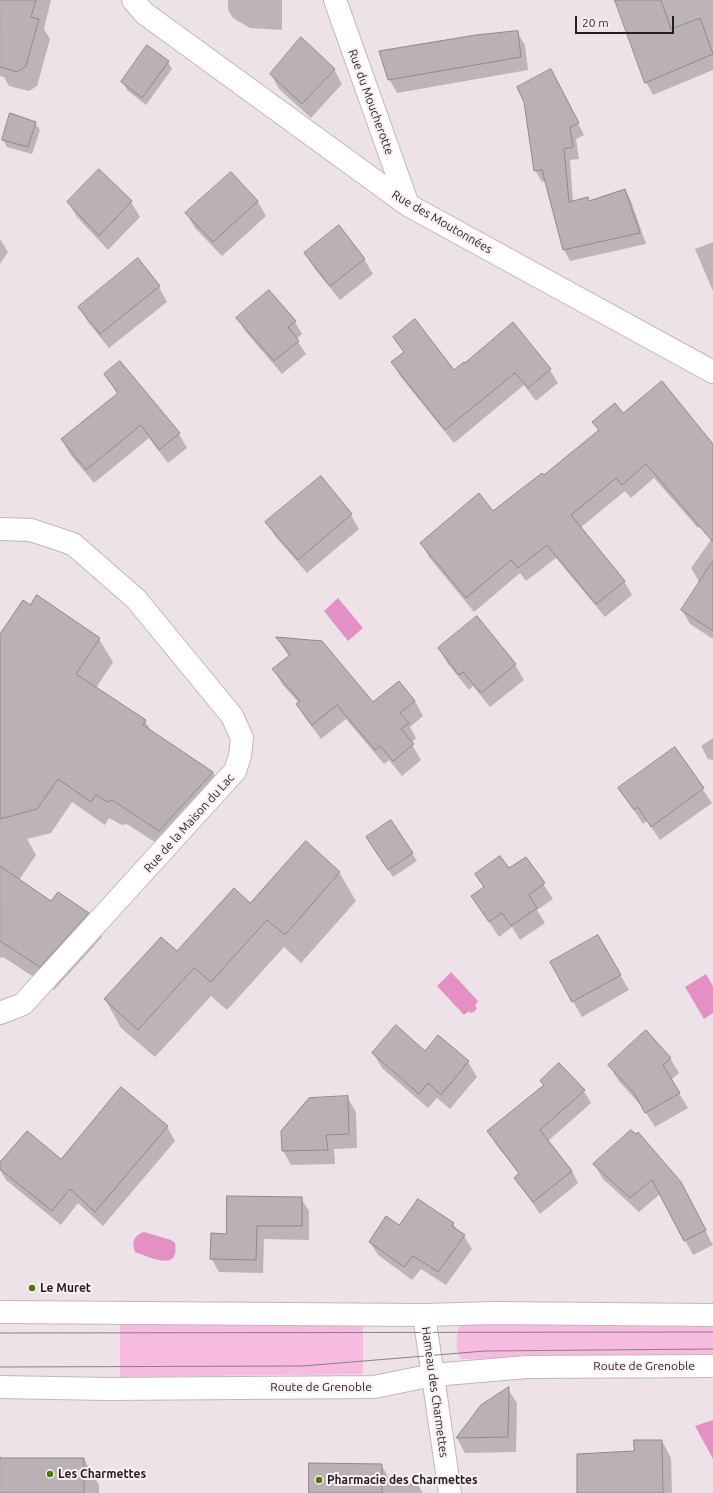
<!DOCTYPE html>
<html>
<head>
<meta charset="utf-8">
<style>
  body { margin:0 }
  #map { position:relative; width:713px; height:1493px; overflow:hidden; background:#ece2e7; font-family:Ubuntu,sans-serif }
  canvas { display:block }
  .scale { position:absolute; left:575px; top:16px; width:99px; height:18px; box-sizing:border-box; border:2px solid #221f21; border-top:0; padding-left:5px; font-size:12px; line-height:14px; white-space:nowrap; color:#221f21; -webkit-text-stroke:3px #f9eff5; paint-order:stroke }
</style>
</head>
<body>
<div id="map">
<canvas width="713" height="1493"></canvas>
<div class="scale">20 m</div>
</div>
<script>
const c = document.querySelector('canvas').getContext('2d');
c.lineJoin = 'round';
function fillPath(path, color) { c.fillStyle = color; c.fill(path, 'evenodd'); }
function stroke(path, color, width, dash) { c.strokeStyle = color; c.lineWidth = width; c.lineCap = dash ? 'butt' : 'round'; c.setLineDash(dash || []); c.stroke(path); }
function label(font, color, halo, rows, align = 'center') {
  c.font = font + ' Ubuntu,sans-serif'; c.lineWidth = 4; c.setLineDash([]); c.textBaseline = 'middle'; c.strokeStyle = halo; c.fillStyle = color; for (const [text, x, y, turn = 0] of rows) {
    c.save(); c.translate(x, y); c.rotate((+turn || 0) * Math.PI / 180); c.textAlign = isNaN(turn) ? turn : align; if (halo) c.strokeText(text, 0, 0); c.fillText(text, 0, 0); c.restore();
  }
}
const green = new Path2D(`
  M120 1323H363V1374L120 1377Z
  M466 1324H713V1357L461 1359C455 1352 456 1336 459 1327Z`);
const water = new Path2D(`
  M338 598 363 628 348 641 324 611Z
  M451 972 478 1001 475 1006 477 1008 474 1012 470 1013 469 1011 464 1015 437 986Z
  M706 974 713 986V1013L704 1019 685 987Z
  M144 1232 171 1240 175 1243C180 1273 150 1257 135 1252 131 1242 134 1235 144 1232Z
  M713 1420V1459L695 1426Z`);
const shadow = new Path2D(`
  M0 0H51L44 29 50 39 37 86 29 91 9 86 4 77 0 76Z
  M228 0H282V30L250 28 233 18 228 10Z
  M617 0H713V70L653 95 646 82Z
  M517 32 525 45 528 70 397 93 389 79Z
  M168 62 172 69 146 105 127 90 123 82Z
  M334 69 342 84 311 118 279 89 271 74Z
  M557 81 584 135 576 139 579 159 570 160 573 202 588 198 590 202 625 190 631 201 646 244 570 261 564 250 546 181 542 182 535 170Z
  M35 123 40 130 32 154 7 147 3 140Z
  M99 170 131 202 140 217 108 250 77 217 68 202Z
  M231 174 258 202 266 216 222 256 195 228 186 213Z
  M0 239 8 252 0 264Z
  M713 242V291L695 249Z
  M305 253 364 259 373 274 340 300 314 268Z
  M159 287 167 302 109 348 88 322 79 307Z
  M238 318 295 322 302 334 296 339 306 354 282 374 245 331Z
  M394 337 454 372 550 370 558 383 536 401 524 385 454 443 400 376 392 362 404 353Z
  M105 374 179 434 187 448 168 463 149 438 94 483 70 454 62 440 118 395Z
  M623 414 713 445V515L698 528 654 478 631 498 625 491 580 528 624 581 632 595 605 617 556 558 526 581 520 573 474 612 429 557 421 543 493 512 544 477 599 431 594 422Z
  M321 478 351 515 359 529 307 573 275 536 266 522Z
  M713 537V639L690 624 682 610 700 583 691 568Z
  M24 601 99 639 113 662 96 688 145 721 151 731 213 772 226 796 173 854 127 824 122 825 109 818 105 825 72 802 51 833 27 839 36 855 19 880 52 902 88 913 102 937 54 990 3 957 0 958V634Z
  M278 639 373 703 415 701 423 716 410 727 416 738 411 743 421 760 402 776 389 760 384 764 346 719 321 739 306 719 297 705 299 703 282 684 274 669 289 657Z
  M439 649 515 665 524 680 490 707 473 686 469 690 448 664Z
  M713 738V760L708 759 701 746Z
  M674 748 712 803 660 840 647 821 643 824 620 788Z
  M391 821 417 861 393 877 371 844Z
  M526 858 553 899 537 910 545 923 520 940 512 927 499 937 472 896 484 888 476 874 509 870Z
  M339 872 356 901 301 963 284 947 227 1010 211 996 155 1057 121 1028 105 999 250 905Z
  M597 936 629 990 582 1017 551 963Z
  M438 1037 468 1062 477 1077 450 1109 437 1098 428 1108 382 1068 373 1053 426 1052Z
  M670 1058 679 1073 671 1080 688 1108 655 1127 643 1108 618 1080 609 1065Z
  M541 1081 584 1091 591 1103 548 1141 572 1171 578 1183 540 1214 515 1178 519 1174 495 1143 488 1131 544 1086Z
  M347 1097 356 1112 357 1148 334 1149 335 1164 291 1165 283 1151Z
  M167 1127 175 1141 103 1226 78 1203 61 1225 6 1180 0 1170V1163L61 1160Z
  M594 1164 680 1182 713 1245 693 1255 660 1194 639 1212 603 1179Z
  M301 1198 309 1211V1240L264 1239 263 1273 219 1272 211 1258 227 1235Z
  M453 1224 458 1231 464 1236 472 1249 446 1285 421 1269 412 1280 378 1255 370 1242 399 1227Z
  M508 1389 517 1403 516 1452 465 1453 457 1438 482 1406Z
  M662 1441 671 1458 672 1493H578L635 1452Z
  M0 1456 3 1459H84L99 1485V1493H0Z
  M381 1465 392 1483H417L423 1493H310Z`);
const building = new Path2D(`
  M0 0H36L31 17 39 19 26 66 17 72 0 67Z
  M615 0H661L671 29 700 18 713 54 645 83Z
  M518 31 521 57 388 80 379 51 476 35Z
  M301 37 335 69 302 104 270 74Z
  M147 45 169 61 142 98 121 82Z
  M551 69 579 123 570 127 573 147 564 149 569 202 588 197 589 201 625 189 640 233 563 250 542 170 534 171 524 102 517 87Z
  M10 113 36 122 28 147 2 140Z
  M99 169 132 201 99 236 67 202Z
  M231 172 258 201 213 242 185 213Z
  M339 225 365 259 330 286 304 253Z
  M138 258 160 286 100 334 78 307Z
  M269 290 296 321 288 327 299 341 274 361 236 318Z
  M415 319 454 370 464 362 465 363 513 322 551 369 528 388 515 373 445 430 391 362 404 352 393 337Z
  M120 361 180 433 159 450 141 425 86 470 61 439 118 393 104 374Z
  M662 381 713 444V542L646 464 622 485 616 478 571 515 625 581 596 604 547 545 518 568 511 560 466 598 420 543 479 493 493 511 542 473 544 475 599 430 592 422 615 403 623 413Z
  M321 476 352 514 298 560 265 522Z
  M713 561V631L681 610Z
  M37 595 100 638 76 674 146 720 143 725 213 772 159 831 112 800 107 802 96 795 91 802 58 779 37 809 0 819V634L23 600 30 605Z
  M477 616 516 664 481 693 463 672 459 675 438 648Z
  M276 637 322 641 373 702 399 681 415 701 400 713 409 723 401 729 414 744 393 761 380 746 375 750 337 705 312 725 296 704 300 701 272 669 290 655Z
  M675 747 704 788 651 827 638 807 634 810 618 788Z
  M391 820 413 853 388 870 366 837Z
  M306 841 340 872 285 935 267 920 211 982 194 968 138 1030 104 999 161 937 177 951 234 888 250 903Z
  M500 856 509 868 526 857 545 883 529 895 537 908 511 926 502 913 489 922 471 896 484 887 475 874Z
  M0 866 51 901 58 892 89 913 40 967 0 941Z
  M598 935 621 975 572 1002 550 962Z
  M396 1025 425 1051 438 1035 469 1061 441 1095 428 1083 419 1094 372 1053Z
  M646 1030 671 1058 663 1065 680 1093 645 1113 634 1093 608 1065Z
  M559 1063 585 1090 540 1130 572 1171 533 1202 514 1178 519 1173 487 1131 544 1085 540 1081Z
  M121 1087 168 1126 95 1212 70 1189 52 1211 0 1169V1162L27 1131 61 1159Z
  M348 1096 349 1134 326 1135 328 1150 282 1151 281 1131 309 1098Z
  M631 1130 636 1134 638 1132 681 1182 706 1230 684 1241 652 1180 630 1198 593 1164Z
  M227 1196 302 1197V1226H257L256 1260 210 1259 211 1233 226 1234Z
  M418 1199 454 1223 452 1226 465 1235 438 1272 413 1256 404 1267 369 1242 386 1216 399 1225Z
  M509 1387 508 1437 456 1438 481 1405Z
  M634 1440H662L663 1493H577V1454L634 1451Z
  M0 1458H84V1493H0Z
  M309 1463 382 1464V1493H309Z`);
const minor = new Path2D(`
  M133 0 144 13 408 205 713 372
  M335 0 408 205
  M0 529 31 530 73 544 136 599 232 716 242 738 240 756 235 771 23 1004 0 1013
  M424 1315 450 1493`);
const major = new Path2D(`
  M0 1312 424 1315 493 1313 713 1315
  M0 1387 108 1389 374 1387 433 1375 527 1367 713 1366`);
const tram = new Path2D(`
  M0 1333 713 1332
  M0 1367 303 1366 485 1351 713 1349`);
const markers = [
  [32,1288,4,"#4b7900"],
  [50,1474,4,"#4b7900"],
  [319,1480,4,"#4b7900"]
];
const streetNames = [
  ["Rue du Moucherotte",371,102,70],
  ["Rue des Moutonnées",442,222,30],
  ["Rue de la Maison du Lac",189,823,-48],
  ["Route de Grenoble",644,1366],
  ["Route de Grenoble",321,1387],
  ["Hameau des Charmettes",435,1392,82]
];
const poiNames = [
  ["Le Muret",40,1288],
  ["Les Charmettes",58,1474],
  ["Pharmacie des Charmettes",327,1480]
];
fillPath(green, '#f7bbdf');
fillPath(water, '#e490c5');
fillPath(shadow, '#0003');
fillPath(building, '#bab1b6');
stroke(building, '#91888d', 1);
stroke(minor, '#c0b6bc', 24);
stroke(major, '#c0b6bc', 24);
stroke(minor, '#fff', 22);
stroke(major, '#fff', 22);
stroke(tram, '#878084', 1);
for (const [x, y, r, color] of markers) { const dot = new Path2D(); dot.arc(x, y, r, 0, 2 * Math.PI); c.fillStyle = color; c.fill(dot); stroke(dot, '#f9eff5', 1.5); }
label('12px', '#221f21', '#f9eff5', streetNames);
label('bold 12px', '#221f21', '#f9eff5', poiNames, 'left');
</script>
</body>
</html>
